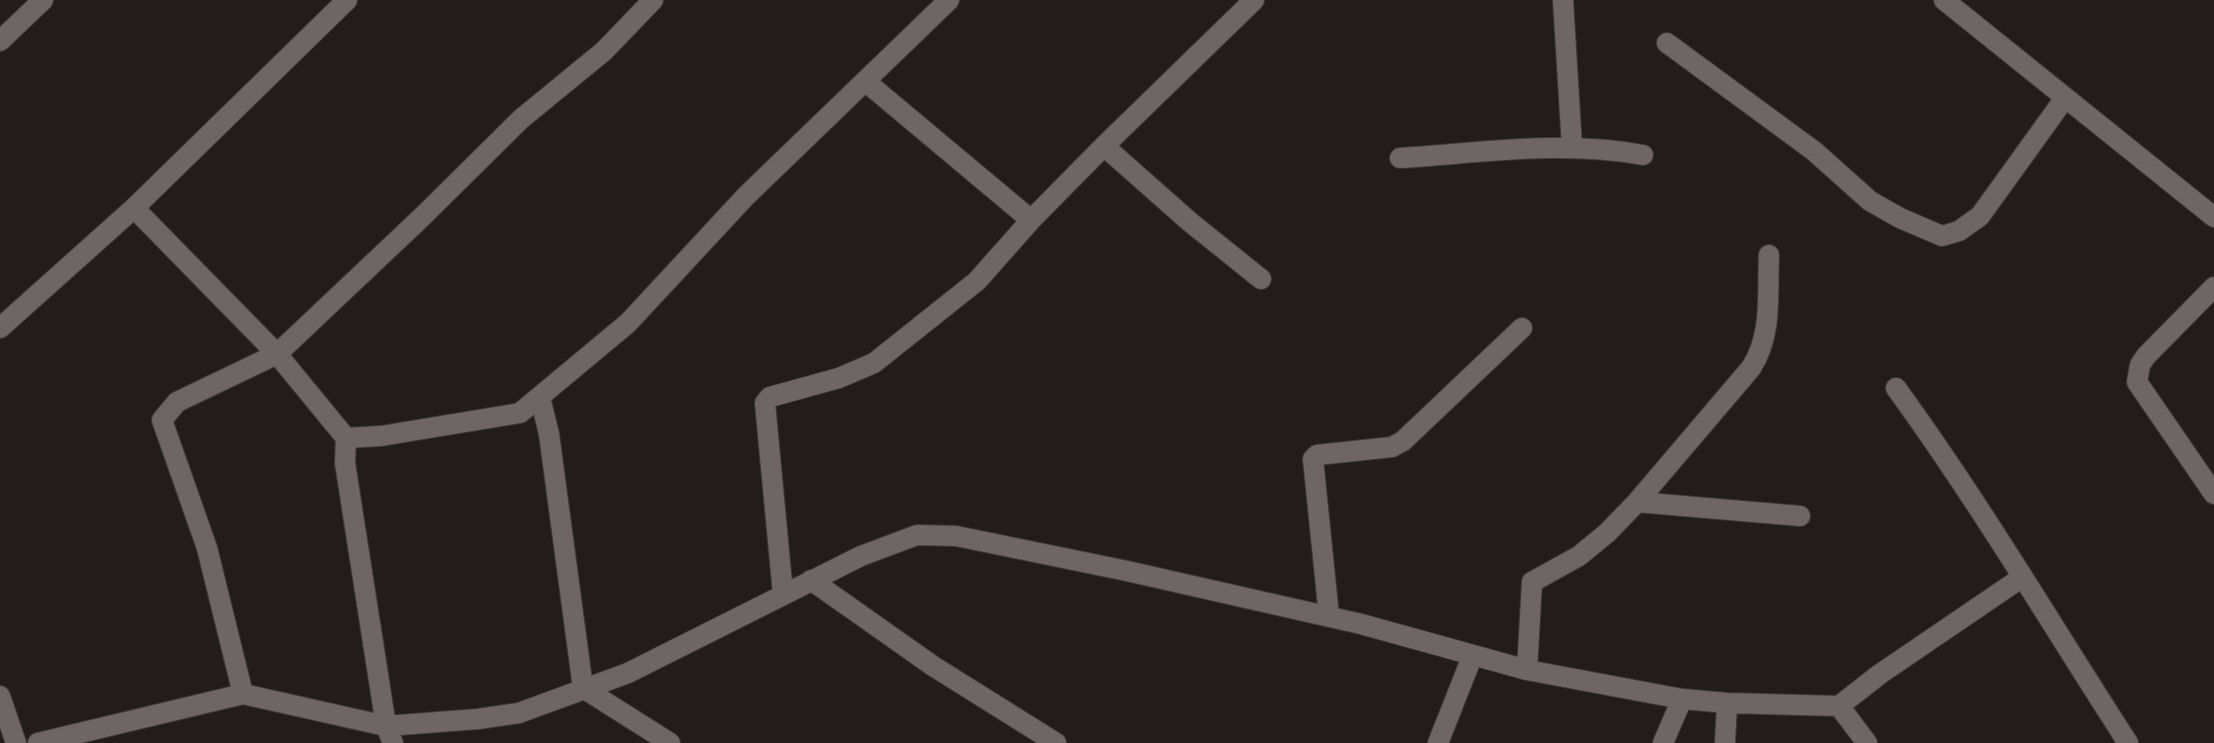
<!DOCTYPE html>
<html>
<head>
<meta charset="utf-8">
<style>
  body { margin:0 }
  canvas { display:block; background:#221d1c }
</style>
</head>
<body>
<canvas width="2214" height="743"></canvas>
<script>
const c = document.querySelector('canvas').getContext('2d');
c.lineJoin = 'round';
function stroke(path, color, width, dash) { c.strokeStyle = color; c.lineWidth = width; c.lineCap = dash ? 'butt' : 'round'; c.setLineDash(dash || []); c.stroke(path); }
const minor = new Path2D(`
  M1563 0 1572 147
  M1944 0 2214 217
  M0 41 43 0
  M1667 43 1814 151 1870 201 1900 218 1942 236 1959 231 1980 216 2065 98
  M865 81 1031 220
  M1104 146 1190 222 1261 279
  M1400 158C1480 153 1564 140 1643 155
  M134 208 277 354 346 438 345 463 386 726 393 743
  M2214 287 2146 356 2140 365 2137 382 2214 494
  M0 328 134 208 347 0
  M1896 388C1979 502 2051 624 2128 743
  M540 397 549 434 583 688 670 743
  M346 438 381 436 520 413 628 323 746 196 949 0
  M1637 502 1800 516
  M811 580 933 666 1056 743
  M783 594 765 403 770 397 839 378 874 363 977 281 1031 220 1104 146 1254 0
  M1329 616 1313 459 1317 455 1392 447 1403 441 1522 328
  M1527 670 1532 582 1579 556 1607 533 1637 502 1751 368C1773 334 1767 294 1769 255
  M243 694 207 548 162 420 177 402 277 354 423 216 521 119 604 51 653 0
  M0 696 16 743
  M1839 706 1867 743
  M38 743 243 694 386 726 478 719 519 713 628 673 861 556 917 535 956 536 1127 571 1361 624 1527 670 1682 699 1727 703 1839 706 1880 674 2021 578
  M1438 743 1472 657
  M1663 743 1682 699
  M1725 743 1727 703`);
stroke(minor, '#3f3a39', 22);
stroke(minor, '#6d6665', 20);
</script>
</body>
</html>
